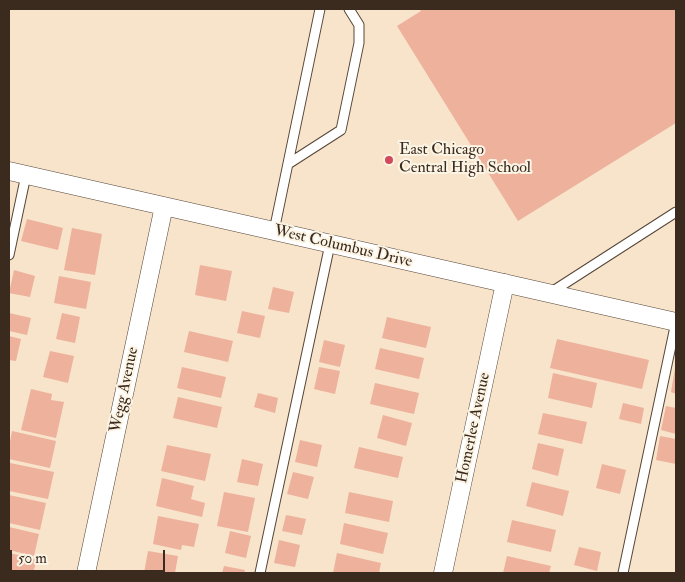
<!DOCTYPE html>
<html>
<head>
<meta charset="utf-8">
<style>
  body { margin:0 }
  #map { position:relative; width:685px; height:582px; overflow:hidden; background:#f7e4cb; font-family:"IM FELL Double Pica",serif }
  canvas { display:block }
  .frame { position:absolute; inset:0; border:10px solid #3b2a1e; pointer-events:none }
  .scale { position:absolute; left:10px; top:550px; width:155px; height:22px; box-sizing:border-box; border:2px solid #3b2a1e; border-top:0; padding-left:6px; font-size:15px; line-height:18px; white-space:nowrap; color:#3b2a1e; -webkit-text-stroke:4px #fcf5e5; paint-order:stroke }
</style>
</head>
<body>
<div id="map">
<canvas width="685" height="582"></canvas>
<div class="frame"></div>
<div class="scale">50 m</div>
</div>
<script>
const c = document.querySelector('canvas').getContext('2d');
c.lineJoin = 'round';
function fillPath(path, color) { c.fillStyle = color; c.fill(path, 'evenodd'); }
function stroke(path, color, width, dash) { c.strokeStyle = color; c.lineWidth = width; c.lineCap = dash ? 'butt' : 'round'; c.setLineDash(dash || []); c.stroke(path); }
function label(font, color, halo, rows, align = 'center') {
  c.font = font + ' "IM FELL Double Pica",serif'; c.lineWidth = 4; c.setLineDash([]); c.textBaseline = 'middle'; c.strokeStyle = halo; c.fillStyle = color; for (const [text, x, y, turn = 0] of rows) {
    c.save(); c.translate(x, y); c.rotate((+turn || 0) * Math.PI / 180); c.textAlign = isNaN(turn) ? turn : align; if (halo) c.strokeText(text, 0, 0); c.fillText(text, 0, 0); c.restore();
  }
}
const building = new Path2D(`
  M419 9H676V123L518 221 397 26 421 11Z
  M27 219 63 228 58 250 21 241Z
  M72 228 102 234 95 275 64 270Z
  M200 265 232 271 226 301 195 295Z
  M14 270 35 276 30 297 9 293Z
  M59 276 91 282 86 309 54 303Z
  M273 287 294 292 289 313 268 309Z
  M242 311 265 316 260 338 237 333Z
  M9 313 31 318 27 335 9 331Z
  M62 313 80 317 75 343 56 339Z
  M387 317 431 327 426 348 382 338Z
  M189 331 233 341 228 362 184 352Z
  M9 336 21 339 16 361 9 360Z
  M557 339 649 360 642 389 550 368Z
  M324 340 345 345 340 367 319 362Z
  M380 348 424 358 419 379 375 369Z
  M50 351 74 356 68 383 43 377Z
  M182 367 226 377 221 398 177 388Z
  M319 367 340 371 335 394 314 389Z
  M675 368H676V394L671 392Z
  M553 373 597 383 592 408 548 398Z
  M375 383 419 393 414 414 370 404Z
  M31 389 52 394 51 400 64 402 56 438 21 430Z
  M258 393 278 398 275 413 254 407Z
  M178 397 222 407 217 428 173 418Z
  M623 403 644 408 641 424 619 419Z
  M666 406 676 408V434L661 430Z
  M543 413 587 422 582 444 538 434Z
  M383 415 412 423 406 446 377 438Z
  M12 431 56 441 50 468 9 459V447Z
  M660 436 676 439V464L656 460Z
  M300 440 322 445 317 467 295 462Z
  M538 443 564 449 558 476 532 469Z
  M167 445 211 454 205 481 161 471Z
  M359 447 403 457 398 478 354 468Z
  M242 459 263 464 258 486 237 482Z
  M10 463 54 472 48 499 9 491Z
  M602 464 626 470 620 494 596 488Z
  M293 472 314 477 308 499 287 494Z
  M162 478 194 486 191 499 205 503 202 517 156 506Z
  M532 482 569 491 563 516 526 506Z
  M224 492 255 498 248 532 217 526Z
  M349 492 393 501 389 522 345 513Z
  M9 495 46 503 40 530 9 523Z
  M286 515 306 519 302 535 282 531Z
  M158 516 199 524 194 547 182 545 181 550 153 544Z
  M512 520 556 530 551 552 507 542Z
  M344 523 388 533 383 554 340 544Z
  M9 527 39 534 34 556 9 550Z
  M230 531 251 536 246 558 225 553Z
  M279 540 300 545 295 567 274 563Z
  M579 547 601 552 597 571 574 565Z
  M148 551 178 556 175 573H144Z
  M9 553 37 559 33 573H9Z
  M337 553 381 563 379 573H333Z
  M507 556 551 566 549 573H503Z
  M224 566 245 570 244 573H222Z`);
const lane = new Path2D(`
  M288 164 341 130 359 43V25L349 9
  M274 231 320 9
  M9 255 26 175
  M550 293 676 212
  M260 573 330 244
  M623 573 676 322`);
const street = new Path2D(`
  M9 171 676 322
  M86 573 164 206
  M443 573 505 283`);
const markers = [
  [389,160,5,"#d1495b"]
];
const poiNames = [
  ["East Chicago",399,151],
  ["Central High School",399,169]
];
const streetNames = [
  ["West Columbus Drive",343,247,13],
  ["Wegg Avenue",125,390,-78],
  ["Homerlee Avenue",474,428,-78]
];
fillPath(building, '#eeb19c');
stroke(lane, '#574638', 11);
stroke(street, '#574638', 19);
stroke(lane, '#fff', 9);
stroke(street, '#fff', 18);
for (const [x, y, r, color] of markers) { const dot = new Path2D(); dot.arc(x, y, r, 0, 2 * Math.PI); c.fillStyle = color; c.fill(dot); stroke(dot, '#fcf5e5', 2); }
label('16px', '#3b2a1e', '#fcf5e5', poiNames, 'left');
label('16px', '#3b2a1e', '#fcf5e5', streetNames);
</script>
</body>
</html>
